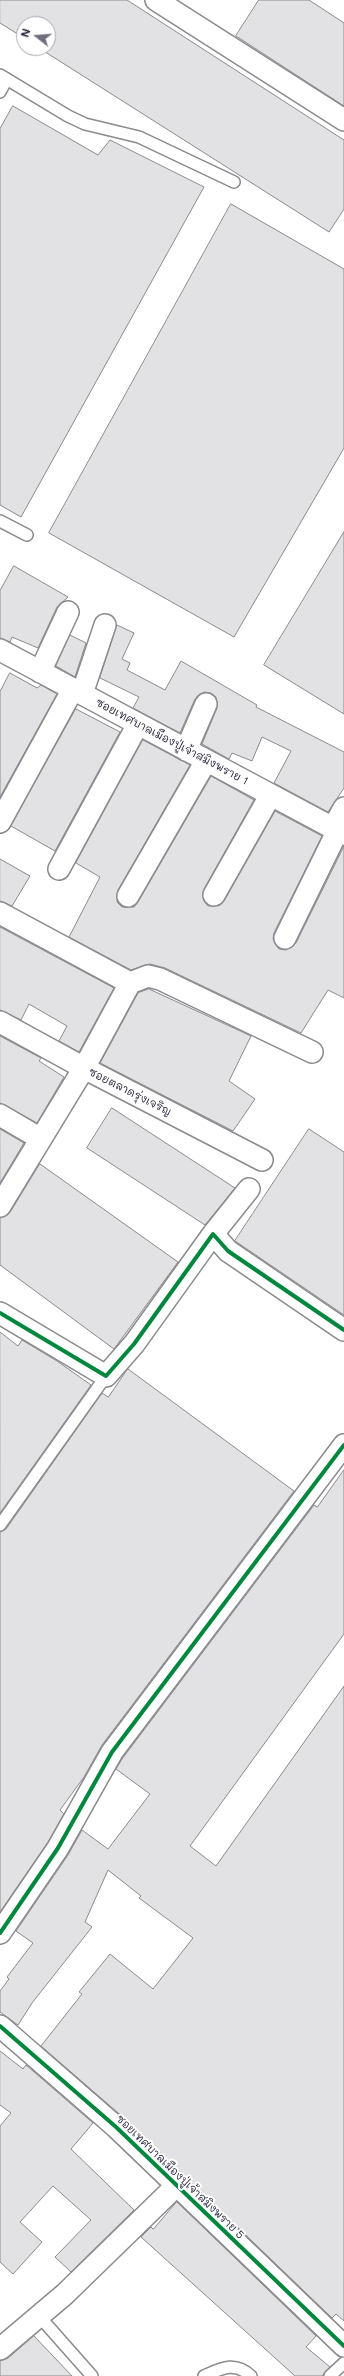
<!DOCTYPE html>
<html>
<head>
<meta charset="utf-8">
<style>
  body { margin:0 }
  #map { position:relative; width:344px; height:2376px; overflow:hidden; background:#fff; font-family:Mali,sans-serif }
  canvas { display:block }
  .north { position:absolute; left:16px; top:16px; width:40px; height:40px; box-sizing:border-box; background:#fff; border:1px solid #a7a7b1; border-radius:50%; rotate:287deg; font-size:11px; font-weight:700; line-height:16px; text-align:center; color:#22223b }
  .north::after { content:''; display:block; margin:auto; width:14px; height:18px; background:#6f6f80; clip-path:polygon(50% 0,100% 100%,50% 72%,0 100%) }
</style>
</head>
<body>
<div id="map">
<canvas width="344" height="2376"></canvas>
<div class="north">N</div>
</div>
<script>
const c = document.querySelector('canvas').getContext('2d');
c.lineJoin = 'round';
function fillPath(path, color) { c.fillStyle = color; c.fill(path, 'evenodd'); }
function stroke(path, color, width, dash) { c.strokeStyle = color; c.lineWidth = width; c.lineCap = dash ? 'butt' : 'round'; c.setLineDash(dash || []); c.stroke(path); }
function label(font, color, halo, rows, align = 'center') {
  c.font = font + ' Mali,"Playpen Sans Thai",sans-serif'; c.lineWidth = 4; c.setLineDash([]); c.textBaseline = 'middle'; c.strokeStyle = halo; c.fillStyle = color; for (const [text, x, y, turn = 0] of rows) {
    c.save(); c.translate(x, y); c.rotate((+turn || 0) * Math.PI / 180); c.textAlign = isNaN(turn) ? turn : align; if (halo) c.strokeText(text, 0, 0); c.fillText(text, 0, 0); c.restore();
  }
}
const building = new Path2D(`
  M0 0H127L344 140V209L329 232 39 48H48V24H24V38L0 23Z
  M259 0H309L344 23V106L236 36Z
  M13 106 98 155 110 140 204 187 21 517 0 505V129Z
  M231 204 344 269V448L234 637 49 533Z
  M344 532V714L264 665Z
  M14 566 68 597 57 607 38 648 12 637 10 642 0 638V591Z
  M117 625 134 633 122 659 130 663 127 670 165 690 181 661 257 705 256 707 344 752V788L328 812 274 783 291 751 262 737 252 761 232 753 229 759 202 744 217 708 216 697 211 693 204 692 195 699 180 733 133 708 139 697 100 678Z
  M70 635 86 643 75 677 56 666Z
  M10 673 37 688 41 685 57 694 0 797V692Z
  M76 709 120 732 55 851 11 826Z
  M143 740 190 765 118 890 117 902 122 907H134L138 902 211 776 254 800 204 889V901L208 906 220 905 224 901 275 811 322 836 274 933 273 939 279 949 286 950 296 943 344 846V998L328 990 301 1033 165 968 150 964 131 970 69 937 100 877 76 863Z
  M0 859 30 876 12 906 0 901Z
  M0 927 114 988 79 1052 59 1041 67 1026 29 1004 21 1020 0 1010Z
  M149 989 251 1036 229 1081 255 1099 233 1131 100 1063 138 993Z
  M0 1036 41 1058 39 1061 64 1077 37 1123 0 1103Z
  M112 1108 235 1188 205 1225 87 1148Z
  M0 1129 24 1143 0 1183Z
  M309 1129 344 1152V1315L235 1241Z
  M40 1164 178 1262 114 1349 0 1265V1218L10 1212Z
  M0 1332 18 1346 22 1340 57 1361 91 1385 0 1513Z
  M128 1369 294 1491 102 1745 84 1777 60 1810 64 1814 48 1842 0 1912V1532L6 1529 102 1393 108 1397Z
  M344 1470V1634L190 1846 216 1866 344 1686V2321L336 2314 332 2318 124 2118 41 2046 82 1994 79 1992 110 1954 153 1989 193 1938 139 1898 141 1896 108 1870 85 1922 92 1927 32 2003 18 2025 0 2012V1991L9 1979 7 1977 33 1943 16 1931 68 1855 82 1830 108 1849 150 1794 116 1769 122 1759 314 1505 317 1507Z
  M0 2051 23 2069 26 2065 93 2123 71 2149 134 2210 71 2272 55 2257 91 2220 53 2186 20 2222 42 2242 13 2274 0 2262V2126L11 2113 0 2105Z
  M177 2202 316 2336 306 2347 330 2367 322 2376H295L141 2237 151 2227 153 2229Z
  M34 2336 72 2376H0V2361L8 2358Z`);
const lane = new Path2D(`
  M0 75 68 116 85 124 139 137 234 182
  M0 92 7 79
  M0 521 27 535
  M0 1525 106 1376
  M39 2316 92 2376
  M204 2376C222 2368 235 2361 251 2376
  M330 2376 344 2363`);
const street = new Path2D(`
  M156 0 344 120
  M0 650 344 834
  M40 672 68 612
  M82 694 105 625
  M186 750 206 704
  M0 822 73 689
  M333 828 344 808
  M59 869 138 724
  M214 895 270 796
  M128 896 206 761
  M0 913 130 983
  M285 938 338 830
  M0 1022 84 1068 262 1160
  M0 1115 41 1139
  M0 1206 84 1068 130 983 148 976 160 979 312 1052
  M213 1234 249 1189
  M0 1313 106 1376 134 1344 213 1234 228 1251 344 1330
  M0 1933 58 1848 112 1752 344 1445
  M0 2026 116 2127 344 2346
  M0 2349 65 2294 176 2186`);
const cycleway = new Path2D(`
  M0 1313 106 1376 134 1344 213 1234 228 1251 344 1330
  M0 1933 58 1848 112 1752 344 1445
  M0 2026 116 2127 344 2346`);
const streetNames = [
  ["ซอยเทศบาลเมืองปู่เจ้าสมิงพราย 1",172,742,28],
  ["ซอยตลาดรุ่งเจริญ",130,1092,27],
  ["ซอยเทศบาลเมืองปู่เจ้าสมิงพราย 5",180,2177,44]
];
fillPath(building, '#e2e2e4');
stroke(building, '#8a8a8f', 1);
stroke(lane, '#8a8a8f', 14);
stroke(street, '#8a8a8f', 24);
stroke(lane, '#fff', 11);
stroke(street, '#fff', 21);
stroke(cycleway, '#00873e', 4);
label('11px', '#22223b', '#fff', streetNames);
</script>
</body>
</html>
